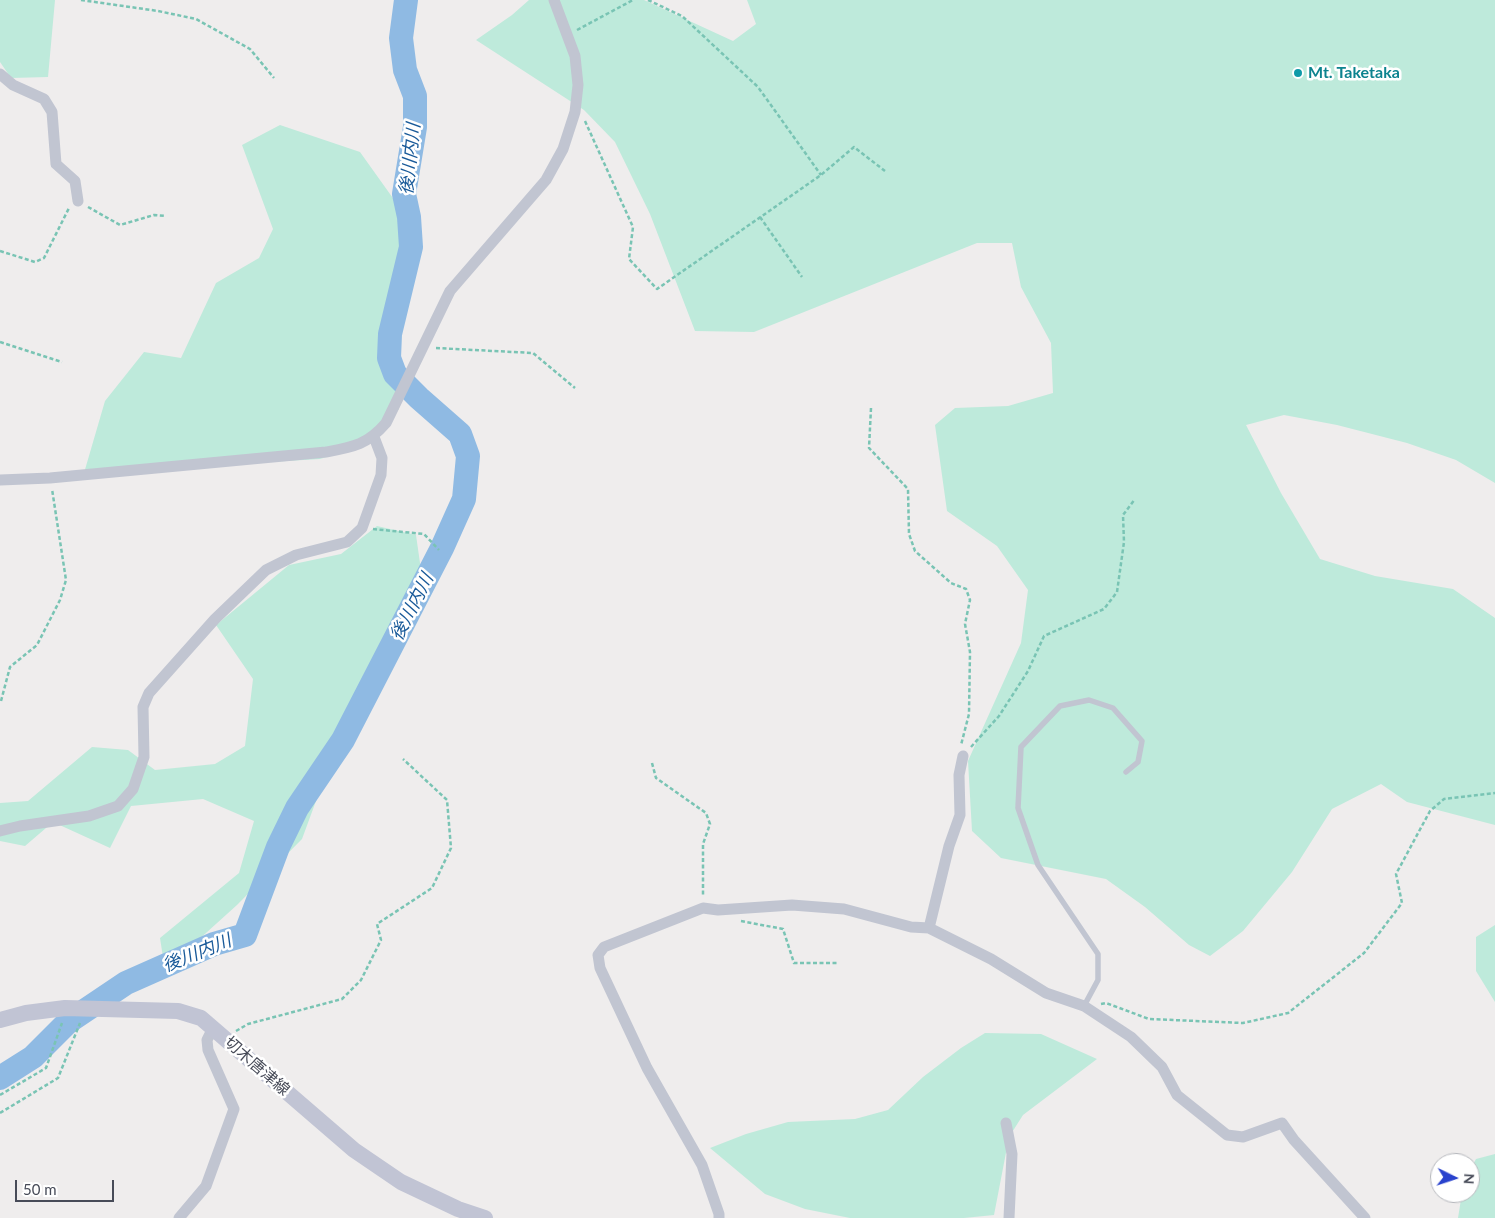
<!DOCTYPE html>
<html>
<head>
<meta charset="utf-8">
<style>
  body { margin:0 }
  #map { position:relative; width:1495px; height:1218px; overflow:hidden; background:#efeded; font-family:Lato,sans-serif }
  canvas { display:block }
  .north { position:absolute; left:1430px; top:1153px; width:50px; height:50px; box-sizing:border-box; background:#fff; border:1px solid #b5b7bc; border-radius:50%; rotate:94deg; font-size:14px; font-weight:700; line-height:20px; text-align:center; color:#474b58 }
  .north::after { content:''; display:block; margin:auto; width:18px; height:22px; background:#2942cd; clip-path:polygon(50% 0,100% 100%,50% 72%,0 100%) }
  .scale { position:absolute; left:15px; top:1180px; width:99px; height:22px; box-sizing:border-box; border:2px solid #474b58; border-top:0; padding-left:6px; font-size:15px; line-height:18px; white-space:nowrap; color:#474b58; -webkit-text-stroke:4px #fff; paint-order:stroke }
</style>
</head>
<body>
<div id="map">
<canvas width="1495" height="1218"></canvas>
<div class="north">N</div>
<div class="scale">50 m</div>
</div>
<script>
const c = document.querySelector('canvas').getContext('2d');
c.lineJoin = 'round';
function fillPath(path, color) { c.fillStyle = color; c.fill(path, 'evenodd'); }
function stroke(path, color, width, dash) { c.strokeStyle = color; c.lineWidth = width; c.lineCap = dash ? 'butt' : 'round'; c.setLineDash(dash || []); c.stroke(path); }
function label(font, color, halo, rows, align = 'center') {
  c.font = font + ' Lato,"Noto Sans JP",sans-serif'; c.lineWidth = 5; c.setLineDash([]); c.textBaseline = 'middle'; c.strokeStyle = halo; c.fillStyle = color; for (const [text, x, y, turn = 0] of rows) {
    c.save(); c.translate(x, y); c.rotate((+turn || 0) * Math.PI / 180); c.textAlign = isNaN(turn) ? turn : align; if (halo) c.strokeText(text, 0, 0); c.fillText(text, 0, 0); c.restore();
  }
}
const green = new Path2D(`
  M0 0H55L48 77 11 78 0 62Z
  M529 0H644L733 41 756 24 747 0H1495V483L1456 460 1407 443 1337 425 1284 415 1246 425 1281 493 1320 559 1375 576 1453 589 1495 618V825L1407 802 1381 784 1332 809 1292 872 1243 931 1210 956 1189 945 1145 907 1106 879 1001 858 972 831 968 761 1021 643 1028 590 997 546 947 511 935 425 955 408 1008 406 1053 393 1051 343 1021 287 1012 243H977L754 332 695 331 650 214 615 142 584 110 476 40 512 15Z
  M280 125 360 152 405 215 399 409 359 447 320 459 84 473 105 401 144 352 181 358 216 283 259 258 273 229 242 145Z
  M377 526 416 535 421 570 358 687 302 839 237 905 165 970 160 938 239 873 254 821 203 799 131 806 110 848 53 822 25 846 0 841V803L28 801 92 747 128 750 155 770 215 764 245 746 253 679 216 625 289 565 341 554Z
  M1495 925V1002L1476 971V937Z
  M985 1033 1041 1034 1097 1059 1023 1115 1009 1137 994 1215 964 1218H850L805 1209 765 1194 710 1148 746 1134 788 1122 855 1119 888 1110 923 1077 961 1048Z
  M1495 1154V1218H1458L1462 1193H1470V1170L1476 1159Z`);
const river = new Path2D(`
  M0 1078 33 1057 68 1022 126 983 214 944 245 935 278 847 297 808 343 740 442 548 464 499 468 456 460 434 419 398 395 374 389 358 390 334 411 247 409 217 404 194 415 127V96L405 70 401 38 406 0`);
const path = new Path2D(`
  M81 0 158 11 196 19 250 49 274 78
  M648 0 682 16 758 87 821 175
  M577 30 633 0
  M585 121 633 227 629 259 657 289 821 175 854 147 885 171
  M88 207 120 225 154 215 166 216
  M760 217 802 277
  M0 251 35 262 44 258 69 208
  M0 342 62 362
  M436 348 533 353 575 388
  M871 408 869 448 908 489 909 534 915 551 951 583 966 589 970 600 965 624 970 652 969 714 961 745
  M373 529 424 534 439 550
  M1 701 10 667 37 645 60 600 66 580 52 489
  M971 747 999 716 1028 671 1044 636 1104 609 1117 592 1124 542 1123 515 1135 499
  M652 763 656 778 706 813 710 824 703 844V896
  M741 921 783 929 794 963H837
  M1101 1004 1106 1003 1149 1019 1243 1023 1288 1013 1364 953 1402 903 1396 874 1430 811 1444 799 1495 793
  M236 1031 248 1024 342 999 361 980 381 940 377 924 432 888 451 848 447 800 403 759
  M0 1095 46 1068 62 1023
  M0 1113 58 1078 80 1023`);
const service = new Path2D(`
  M1084 1006 1098 980V954L1038 865 1018 808 1021 747 1060 706 1089 700 1113 708 1142 741 1138 762 1126 772`);
const minor = new Path2D(`
  M0 74 13 85 44 99 52 112 56 164 75 181 78 201
  M0 480 50 478 326 452C353 447 367 445 386 423L450 291 546 180 563 149 575 112 578 85 575 56 554 0
  M0 831 20 826 89 816 118 806 133 789 144 757 143 707 149 693 215 619 266 570 296 555 347 542 362 528 381 475 382 458 374 437
  M929 928 949 846 960 815 959 775 963 756
  M1006 1123 1012 1154 1009 1218
  M179 1218 206 1186 234 1109 208 1050 207 1040 213 1028
  M719 1218V1214L702 1165 647 1068 600 968 598 955 604 947 703 908 718 910 792 905 844 909 911 927 929 928 991 959 1046 993 1084 1006 1131 1037 1162 1067 1177 1095 1227 1135 1243 1137 1282 1123 1294 1140 1365 1218`);
const secondary = new Path2D(`
  M0 1020 26 1013 65 1008 178 1011 201 1018 354 1150 401 1182 458 1209 485 1218`);
const markers = [
  [1298,73,5,"#0f9aa8"]
];
const cultureNames = [
  ["Mt. Taketaka",1308,73]
];
const streetNames = [
  ["切木唐津線",257,1066,41]
];
const waterNames = [
  ["後川内川",410,159,-84],
  ["後川内川",412,607,-63],
  ["後川内川",197,953,-22]
];
fillPath(green, '#beeadb');
stroke(river, '#8fbae3', 24);
stroke(path, '#79c4b4', 2.5, [4, 2.5]);
stroke(service, '#c1c5d1', 5.5);
stroke(minor, '#c1c5d1', 11);
stroke(secondary, '#c1c4d4', 16);
for (const [x, y, r, color] of markers) { const dot = new Path2D(); dot.arc(x, y, r, 0, 2 * Math.PI); c.fillStyle = color; c.fill(dot); stroke(dot, '#fff', 2); }
label('bold 16px', '#0d838f', '#fff', cultureNames, 'left');
label('16px', '#474b58', '#fff', streetNames);
label('italic 18px', '#195a99', '#fff', waterNames);
</script>
</body>
</html>
